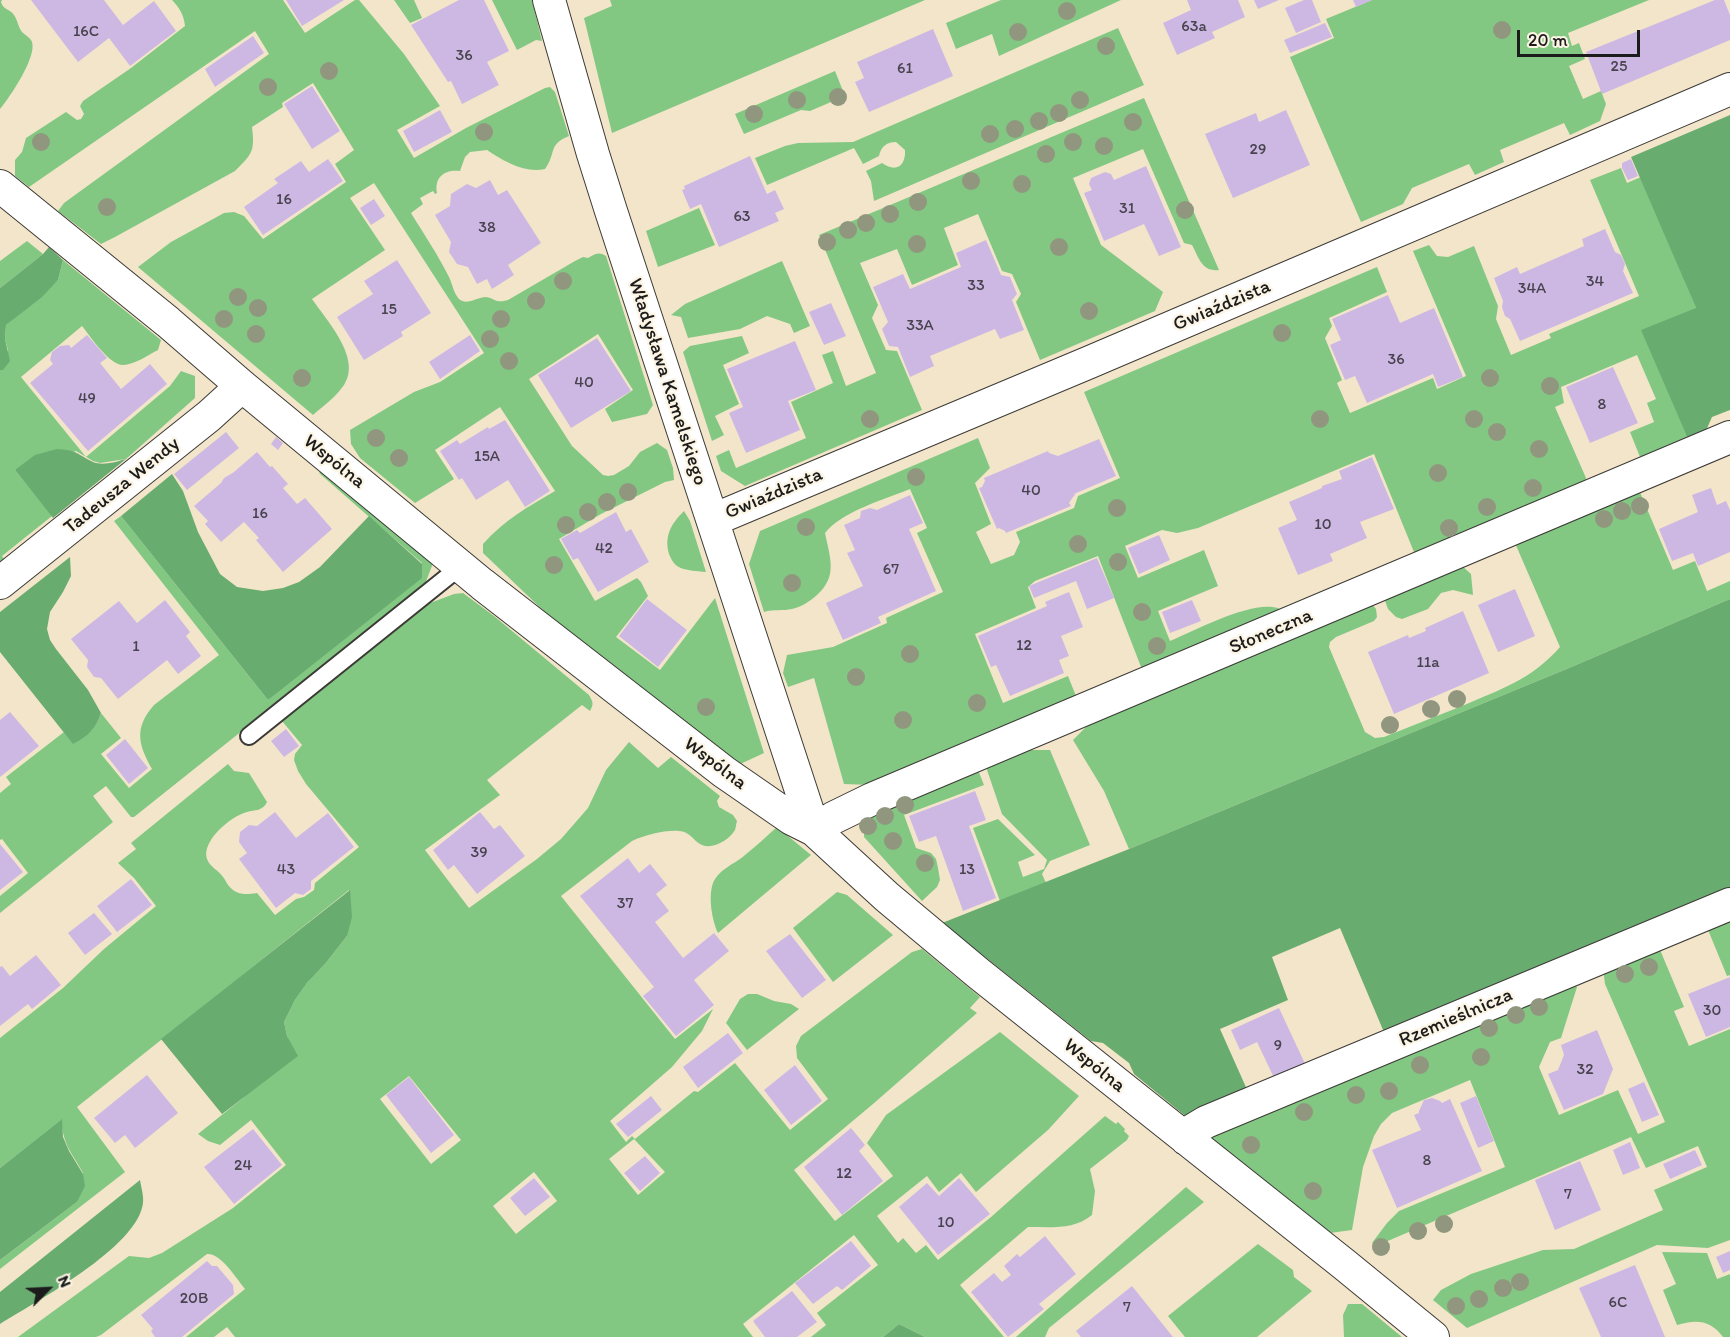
<!DOCTYPE html>
<html>
<head>
<meta charset="utf-8">
<style>
  body { margin:0 }
  #map { position:relative; width:1730px; height:1337px; overflow:hidden; background:#f3e5c9; font-family:Itim,sans-serif }
  canvas { display:block }
  .north { position:absolute; left:18px; top:1259px; width:60px; height:60px; -webkit-text-stroke:4px #fcf5e5; paint-order:stroke; rotate:66deg; font-size:16px; font-weight:700; line-height:24px; text-align:center; color:#1c1c1c }
  .north::after { content:''; display:block; margin:auto; width:21px; height:27px; background:#1c1c1c; clip-path:polygon(50% 0,100% 100%,50% 72%,0 100%) }
  .scale { position:absolute; left:1517px; top:30px; width:123px; height:27px; box-sizing:border-box; border:3px solid #1c1c1c; border-top:0; padding-left:8px; font-size:18px; line-height:21px; white-space:nowrap; color:#1c1c1c; -webkit-text-stroke:4px #fcf5e5; paint-order:stroke }
</style>
</head>
<body>
<div id="map">
<canvas width="1730" height="1337"></canvas>
<div class="north">N</div>
<div class="scale">20 m</div>
</div>
<script>
const c = document.querySelector('canvas').getContext('2d');
c.lineJoin = 'round';
function fillPath(path, color) { c.fillStyle = color; c.fill(path, 'evenodd'); }
function stroke(path, color, width, dash) { c.strokeStyle = color; c.lineWidth = width; c.lineCap = dash ? 'butt' : 'round'; c.setLineDash(dash || []); c.stroke(path); }
function label(font, color, halo, rows, align = 'center') {
  c.font = font + ' Itim,sans-serif'; c.lineWidth = 4.5; c.setLineDash([]); c.textBaseline = 'middle'; c.strokeStyle = halo; c.fillStyle = color; for (const [text, x, y, turn = 0] of rows) {
    c.save(); c.translate(x, y); c.rotate((+turn || 0) * Math.PI / 180); c.textAlign = isNaN(turn) ? turn : align; if (halo) c.strokeText(text, 0, 0); c.fillText(text, 0, 0); c.restore();
  }
}
const green = new Path2D(`
  M0 0H2L1 2C3 10 10 9 14 15 18 21 18 27 22 32 26 36 30 37 32 42 37 57 10 97 0 109Z
  M172 0H283L305 33 355 0H359L404 54 440 106 397 130 414 158 466 128 545 88 550 87 555 92 569 136C547 145 557 153 545 169 526 174 503 161 487 150L470 152 465 157 460 171C445 169 434 177 437 193L435 194 433 191 420 198 423 204 411 213C424 234 438 255 449 277 452 283 454 294 459 299 467 306 477 297 486 297 495 298 495 304 508 300L575 261 583 257 588 258C595 254 599 251 606 256L653 405 647 414 612 422 605 409 633 390 598 334 529 379 572 446 603 475 608 476 614 475 629 466 640 452 657 443 667 450 673 468 674 480 665 482 601 514 559 539 595 601 637 578 641 582 648 596 616 637 660 670 715 598 764 753 736 766 550 617 483 553V544C503 521 529 506 555 491L500 407 435 450 454 479 415 503 360 458 351 444 350 430 414 392 440 382 484 353 374 183 350 198 385 250 312 299C327 321 362 358 344 385 336 397 323 406 313 415L138 267 171 242 224 213 234 212 244 216 263 239 346 182 335 164 354 150 313 83 282 103 283 107 252 127C255 152 252 154 235 171L115 237 101 244 58 211 64 203 269 54 255 31 29 187 15 176V160L22 152 26 138 66 112 77 120 81 119 84 114 80 106 83 101 131 68 185 26C184 15 179 7 172 0Z
  M394 0H414L422 18 410 23Z
  M492 0H532L542 41 536 40 517 50Z
  M610 0H925L612 133 584 18 612 6Z
  M1001 0H1121L999 56 992 34 956 49 946 23Z
  M1372 0H1649L1568 33 1572 46 1579 43 1585 59 1569 66 1583 99 1601 91 1606 104 1600 121 1570 135 1564 123 1500 150 1504 162 1475 175 1469 164 1412 188 1403 204 1361 222 1290 57 1334 38 1326 19Z
  M1118 28 1144 85 874 201 871 181 866 171 882 163C896 173 906 166 905 150L896 142C886 142 881 147 879 156L863 164 854 148 767 185 755 158 785 146 798 143 853 142Z
  M835 71 845 96 810 111 801 110 744 134 735 114Z
  M1144 98 1219 270C1202 272 1199 258 1192 245L1184 243 1143 149 1073 178 1101 245 1163 292 1155 311 1040 360 1016 302 1021 294 1012 274 1002 271 978 214 944 228 958 265 912 285 897 249 860 263 878 305 872 318 886 350 897 351 922 410 745 486 721 471 716 456 729 450 736 468 806 438 791 402 833 383 822 355 833 351 846 386 876 373 819 235Z
  M1621 168 1627 183 1641 177 1696 308 1688 441 1654 456 1640 457 1630 432 1654 422 1647 403 1656 399 1637 355 1561 387 1564 403 1555 407 1586 478 1584 486 1416 557 1374 454 1198 528 1177 533 1162 530 1125 546 1138 578 1204 550 1218 586 1158 611 1170 641C1196 630 1245 604 1272 607 1277 607 1282 610 1285 612L1143 672 1098 556 1035 581 1028 587 1036 608 975 634 1003 703 1068 676 1076 696 872 785 844 784 814 678 788 687 783 673 787 655 833 647 887 623 886 618 943 592 917 533 927 528 910 489C885 499 841 512 825 533 830 558 838 576 817 595 810 601 802 607 792 609 783 611 774 609 764 612L749 564 760 531 978 438 990 468 975 483 991 524 976 532 991 564 1014 555 1020 542 1016 532 1074 508 1078 496 1120 478 1084 392 1377 267 1387 292 1329 318 1332 326 1325 338 1342 380 1337 383 1350 413 1433 378 1437 389 1466 376 1413 251 1429 245 1437 256 1448 257 1474 246 1498 306 1496 319 1511 355 1551 338 1549 334 1639 296 1590 180Z
  M699 208 715 245 658 267 646 231Z
  M27 241 43 254 0 288V261Z
  M63 260 161 340 158 350C148 355 134 365 123 365 109 365 90 336 82 326L21 377 86 457 170 386 181 371 195 376V398L126 459 100 463 93 461 76 451 15 470 52 516 2 556 5 560 0 564V370H3L8 350 5 339 6 325 58 280Z
  M782 261 810 326 794 333 790 324 767 316 740 329 688 338 681 317 671 315 685 304Z
  M742 336 749 353 723 365 739 404 715 416 724 435 712 441 683 352 690 346Z
  M326 466 435 558 425 584 415 593 134 817H131L106 786 93 796 113 822 0 913V896L28 873 2 839 0 840V793L11 784 6 777 64 732 73 743C88 734 95 731 101 713L121 738 101 754 129 788 152 769C138 744 134 728 154 705L219 655 114 521 121 516 268 700 422 563 319 473Z
  M1639 490 1673 570 1695 561 1707 591 1730 581V599L1569 668 1129 849 1104 791 1073 740 1092 721 1095 722 1372 604 1376 609 1377 617 1374 621 1336 637 1330 642 1329 647 1365 732 1375 738 1384 737C1410 727 1436 716 1462 706 1501 689 1531 680 1560 647L1515 543Z
  M684 511 690 521 706 572C697 571 685 571 677 566 673 563 671 559 669 554 664 536 671 524 684 511Z
  M1461 565 1471 574 1473 595 1453 590 1441 593 1428 609 1402 619 1396 617 1388 609 1384 598Z
  M463 593 494 616 589 695C593 702 594 704 590 711L582 705 487 780 500 795 425 850 469 908 537 859 561 839 588 808 606 770 629 742 658 768 671 757 720 796 717 801 719 807 733 815 737 821C736 824 736 827 735 830 730 839 713 850 702 845 693 841 690 831 679 831 664 830 646 835 632 841L561 896 675 1039 713 1009 702 1031 672 1067 610 1121 626 1142 632 1136 635 1139 694 1091 698 1092 735 1063 790 1130 828 1099 797 1058 796 1046 801 1036 912 952 922 949 980 997 970 1008 977 1013 873 1104 794 1170 835 1221 893 1176 867 1143 886 1115 1000 1032 1079 1096 1048 1130 976 1192 961 1173 939 1192 927 1176 877 1216 898 1243 903 1238 916 1253 926 1245 938 1260 991 1217 1105 1116 1116 1124 1118 1122 1125 1129 1124 1131 1129 1136 1127 1140 1090 1169 1095 1191 1092 1215C1074 1230 1051 1227 1028 1227L960 1285 1004 1337H925L899 1324 883 1337H811L826 1325 817 1313 878 1265 854 1235 743 1324 753 1337H235L227 1327 214 1337H186L245 1289C236 1278 221 1253 207 1254L101 1335 96 1337H18L129 1256 149 1258 162 1253 233 1208 286 1165 251 1120 220 1145 208 1141 198 1134 243 1098 291 1046 287 1036 284 1022 295 1000 307 983 325 964 347 936 349 890 77 1107 125 1172 0 1269V1260L77 1202 83 1173C71 1151 64 1147 61 1120L0 1168V1038L63 988 104 949 156 906 134 878 118 863 136 849 131 843 228 764 234 771 249 773 267 802C263 811 255 810 247 812 231 816 201 841 207 859 210 867 218 870 223 877 225 879 226 882 228 885 236 895 244 895 257 893L275 915 296 899 304 897 314 890 315 883 359 847 306 784 298 771 294 760 295 754 302 745 282 721 430 603 454 594ZM409 1076 461 1140 431 1164 380 1099ZM634 1139 665 1172 638 1195 609 1159ZM534 1172 557 1201 516 1234 493 1206Z
  M1026 750H1050L1090 845 1050 861 1042 874 1046 883 1000 901 973 828 998 819 1035 855 1018 862 1023 877 1044 869 1047 860 1002 814 986 767Z
  M978 770 984 785 904 815 916 848 931 853 936 859 938 868 940 880 937 887 922 901 864 837V818Z
  M777 827 811 855 718 933C712 920 708 897 713 883 719 869 735 864 745 855 756 846 766 837 777 827Z
  M837 892 847 895 893 935 833 982 793 928Z
  M1730 916V975L1727 976 1706 925Z
  M1658 945 1684 1007 1674 1011 1689 1046 1730 1029V1240L1708 1248 1657 1245 1467 1328 1433 1300 1441 1290 1471 1274 1543 1250 1574 1249 1663 1210 1654 1190 1707 1167 1698 1146 1646 1168 1631 1137 1376 1246 1372 1243 1387 1223 1399 1211 1505 1167 1470 1080 1392 1113 1381 1124 1374 1136 1363 1167 1352 1230 1330 1233 1209 1136 1571 981 1577 987 1561 1038 1550 1042 1539 1067 1559 1115 1618 1090 1638 1134 1665 1122 1605 984 1603 968Z
  M748 994H757L774 1001 791 1004 799 1009 747 1050 726 1023 740 999Z
  M1186 1187 1204 1202 1049 1328 1045 1337H1016Z
  M1258 1244 1293 1270 1294 1277 1312 1291 1257 1337H1185L1168 1316Z
  M1662 1252 1707 1253 1717 1279 1730 1274V1337H1723C1711 1320 1696 1319 1677 1325L1663 1290 1676 1284Z
  M1348 1304H1362L1402 1337H1344L1343 1315Z`);
const forest = new Path2D(`
  M1730 115V410L1712 417 1704 435 1689 441 1641 330 1696 308 1631 157Z
  M49 247 63 260 58 280 42 297 6 325 5 339 10 361 3 370H0V288L43 254Z
  M57 449C77 450 77 454 93 462 102 466 116 462 126 459L53 518 15 470 35 455Z
  M172 474 183 491 198 532 220 574 237 587 263 591 283 588 299 582 320 567 369 516 422 564V578L268 700 121 516Z
  M70 557 71 576 63 592 50 612 47 629 50 640 56 649 88 690 101 713C96 729 88 736 73 744L0 652V612Z
  M1730 599V891L1386 1037 1340 928 1272 957 1288 1000 1220 1029 1249 1094 1189 1119 1134 1074 1129 1063 1103 1043 1091 1041 942 923 1129 849 1569 668Z
  M350 890 352 917 347 936 325 964 307 983 295 1000 284 1022 287 1036 298 1056 222 1114 161 1039Z
  M62 1119 63 1137 69 1151 83 1174 85 1186 77 1202 0 1260V1168Z
  M140 1180C141 1187 144 1196 143 1203 138 1247 35 1302 0 1324V1292Z
  M899 1324 925 1337H883Z`);
const building = new Path2D(`
  M31 0H104L123 25 154 1 176 31 130 66 109 38 78 62Z
  M286 0H344L302 26Z
  M459 0H484L509 51 487 62 499 85 462 104 451 81 448 82 411 25Z
  M1187 0H1238L1245 17 1212 32 1215 38 1177 55 1163 23 1191 10Z
  M1254 0H1279L1258 9Z
  M1304 0H1312L1321 22 1296 33 1285 8Z
  M1353 0H1372L1356 7Z
  M1715 0H1724L1730 15V40L1602 94 1586 52Z
  M1325 23 1332 37 1290 53 1284 40Z
  M933 29 953 76 869 112 855 82 864 78 857 62Z
  M253 36 264 53 215 87 205 69Z
  M312 86 340 131 312 149 284 104Z
  M440 110 452 132 414 152 403 131Z
  M1286 110 1310 165 1233 198 1205 134 1256 113 1259 122Z
  M750 156 767 194 775 190 784 209 775 213 779 221 719 247 701 204 690 209 682 190 685 189 684 186Z
  M328 159 343 181 263 235 244 207 278 183 274 179 301 161 309 172Z
  M1631 159 1638 176 1628 180 1622 168V163Z
  M1146 166 1181 247 1159 256 1144 224 1104 241 1084 193 1092 190 1089 184 1091 178 1105 172 1111 174 1114 180Z
  M490 180 498 195 507 190 541 243 508 265 514 275 492 289 487 279 477 284 468 267 457 264 449 252 451 242 435 215 450 206 451 194 467 184 476 188Z
  M374 199 385 216 371 225 360 208Z
  M1605 229 1615 252 1621 255 1625 264 1623 271 1633 293 1520 341 1510 319 1505 316 1502 307 1503 301 1494 278 1517 267 1520 274 1584 246 1582 239Z
  M986 240 1001 275 1010 277 1017 294 1012 300 1024 330 1000 339 995 329 930 356 934 366 910 377 898 347 889 346 882 329 888 322 873 287 903 274 910 289 961 267 956 253Z
  M397 260 431 313 401 332 403 336 364 360 337 317 373 294 364 281Z
  M1388 295 1400 323 1434 308 1463 377 1438 387 1433 374 1367 403 1355 376 1345 380 1330 345 1341 340 1332 319Z
  M831 303 846 336 824 345 809 312Z
  M87 335 107 358 100 363 121 389 150 364 167 384 88 451 30 383 53 364 50 360 52 352 60 346 69 345 71 348Z
  M470 335 480 351 440 379 429 362Z
  M597 338 631 391 571 428 538 375Z
  M795 341 816 390 788 401 800 430 746 453 729 413 743 407 727 369Z
  M1613 367 1638 423 1590 443 1566 387Z
  M505 420 550 491 525 507 508 480 476 500 462 478 459 480 440 451 457 440 460 444 488 427 489 429Z
  M226 432 239 448 187 490 174 474Z
  M276 437 283 443 278 450 271 444Z
  M1099 439 1116 476 1074 494 1075 495 1073 497 1069 503 1071 506 1006 533 1005 531 999 528 997 529 979 488 982 487 985 481 984 478 1048 451 1049 453 1058 456Z
  M257 452 270 467 272 466 288 484 283 488 297 504 305 498 332 529 283 572 256 540 259 538 244 522 221 542 205 524 208 521 194 506 221 483 224 478 234 472Z
  M1372 457 1394 509 1360 522 1367 538 1330 554 1333 561 1298 575 1278 528 1297 520 1289 502 1322 488V486L1342 479 1339 471Z
  M1711 488 1717 505 1726 501 1730 510V552L1698 566 1693 553 1672 561 1659 529 1698 512 1692 495Z
  M910 495 923 523 909 529 936 591 878 617 881 623 843 640 826 603 863 586 847 553 855 550 844 525 860 518 861 511 870 508 877 510Z
  M616 512 626 532 631 529 649 562 598 592 578 558 573 560 561 539 577 530 580 533Z
  M1159 535 1170 560 1139 574 1128 548Z
  M1097 558 1114 598 1087 609 1076 581 1034 598 1029 586Z
  M1515 589 1535 636 1498 652 1478 605Z
  M1069 592 1083 627 1061 636 1069 656 1059 660 1064 673 1010 696 996 665 991 667 978 636 1047 606 1045 602Z
  M647 599 687 630 658 667 619 636Z
  M165 600 190 632 186 636 201 656 178 674 167 660 118 699 101 678 94 677 87 667 88 660 71 639 119 601 137 623Z
  M1192 600 1201 621 1170 633 1162 612Z
  M1463 611 1489 673 1394 714 1368 652 1408 635 1409 638 1426 631 1425 628Z
  M10 712 39 746 0 777V720Z
  M286 729 299 746 284 757 271 741Z
  M125 739 148 768 129 784 106 755Z
  M975 791 986 820 969 826 996 898 963 911 936 836 919 842 909 816Z
  M275 812 296 838 328 813 354 847 311 881V889L303 895 295 893 276 908 239 859 247 853 239 842 240 832 249 825 257 826Z
  M480 812 494 829 500 825 525 856 477 894 454 865 448 870 433 850Z
  M0 844 23 872 0 890Z
  M628 858 639 873 650 864 667 885 656 894 669 911 655 922 683 958 714 933 729 951 694 980 714 1005 676 1036 643 996 654 987 580 896Z
  M131 879 152 905 117 932 97 906Z
  M94 913 112 934 85 955 68 933Z
  M790 934 826 980 802 998 766 951Z
  M36 955 61 985 32 1009 28 1004 0 1026V967L2 966 10 976Z
  M1730 977V1027L1706 1037 1688 994Z
  M1279 1008 1307 1068 1276 1082 1257 1042 1240 1050 1231 1030Z
  M1597 1030 1613 1069 1603 1094 1564 1110 1548 1074 1558 1070 1564 1055 1561 1045Z
  M728 1033 743 1053 698 1088 683 1067Z
  M795 1065 822 1101 791 1125 764 1090Z
  M147 1075 178 1113 135 1148 125 1135 115 1143 94 1118Z
  M409 1077 454 1135 431 1153 386 1095Z
  M1644 1082 1659 1115 1642 1122 1628 1089Z
  M651 1096 662 1110 628 1137 616 1124Z
  M1476 1096 1494 1141 1478 1148 1460 1103Z
  M1432 1098 1440 1101 1442 1103 1450 1099 1482 1171 1397 1208 1372 1150 1421 1130 1414 1115 1419 1113V1111L1424 1100Z
  M851 1128 865 1145 859 1151 883 1181 842 1215 804 1167Z
  M253 1129 282 1165 234 1204 204 1167Z
  M1630 1142 1640 1168 1623 1175 1613 1150Z
  M1695 1150 1702 1165 1670 1179 1663 1164Z
  M645 1156 660 1173 640 1191 624 1173Z
  M1580 1161 1601 1210 1555 1230 1535 1180Z
  M534 1178 550 1197 525 1216 510 1198Z
  M959 1178 990 1214 938 1255 899 1207 927 1183 939 1196Z
  M1045 1236 1076 1274 1039 1304 1044 1309 1008 1337 971 1292 994 1273 1002 1282 1011 1275 1004 1266 1017 1254 1020 1257Z
  M851 1241 871 1266 842 1290 837 1286 813 1304 795 1283Z
  M1730 1251V1270L1723 1273 1716 1257Z
  M207 1261 212 1266H217L233 1285 234 1294 182 1337H155L151 1331 153 1329 141 1315Z
  M1635 1265 1665 1337H1601L1579 1288Z
  M1132 1286 1173 1337H1081L1076 1331Z
  M792 1291 817 1322 797 1337H765L753 1321Z`);
const lane = new Path2D(`
  M249 736 461 566`);
const street = new Path2D(`
  M549 0 593 154 611 211 814 830
  M0 186 168 322 242 386 482 584 724 772 792 819 814 830 887 897 978 973 1345 1265 1433 1337
  M713 520 1090 362 1730 89
  M0 583 209 416 242 386
  M814 830 833 818 872 799 1730 437
  M1186 1139 1191 1131 1206 1122 1730 904`);
const trees = [
  [1067,11],
  [1502,30],
  [1018,32],
  [1106,46],
  [329,71],
  [268,87],
  [838,97],
  [797,100],
  [1080,100],
  [1059,113],
  [754,114],
  [1039,121],
  [1133,122],
  [1015,129],
  [484,132],
  [990,134],
  [41,142],
  [1073,142],
  [1104,146],
  [1046,154],
  [971,181],
  [1022,184],
  [918,202],
  [107,207],
  [1185,210],
  [890,214],
  [866,223],
  [848,230],
  [827,242],
  [917,244],
  [1059,247],
  [563,281],
  [238,297],
  [536,301],
  [258,308],
  [1089,311],
  [224,319],
  [501,319],
  [1282,333],
  [256,334],
  [490,339],
  [509,361],
  [302,378],
  [1490,378],
  [1550,386],
  [870,419],
  [1320,419],
  [1474,419],
  [1497,432],
  [376,438],
  [1539,449],
  [399,458],
  [1438,473],
  [916,477],
  [1533,488],
  [628,492],
  [607,502],
  [1640,506],
  [1487,507],
  [1117,508],
  [1622,511],
  [588,512],
  [1604,519],
  [566,525],
  [806,527],
  [1449,528],
  [1078,544],
  [1118,562],
  [554,565],
  [792,583],
  [1142,612],
  [1157,646],
  [910,654],
  [856,677],
  [1457,699],
  [977,703],
  [706,707],
  [1431,709],
  [903,720],
  [1390,725],
  [905,805],
  [885,816],
  [868,826],
  [893,841],
  [925,863],
  [1649,967],
  [1625,974],
  [1539,1007],
  [1516,1015],
  [1489,1028],
  [1481,1057],
  [1420,1065],
  [1389,1091],
  [1356,1095],
  [1304,1112],
  [1251,1145],
  [1313,1191],
  [1444,1224],
  [1418,1231],
  [1381,1247],
  [1520,1282],
  [1503,1288],
  [1479,1299],
  [1456,1306]
];
const numberNames = [
  ["63a",1194,27],
  ["16C",86,32],
  ["36",464,56],
  ["25",1619,67],
  ["61",905,69],
  ["29",1258,150],
  ["16",284,200],
  ["31",1127,209],
  ["63",742,217],
  ["38",487,228],
  ["34",1595,282],
  ["33",976,286],
  ["34A",1532,289],
  ["15",389,310],
  ["33A",920,326],
  ["36",1396,360],
  ["40",584,383],
  ["49",87,399],
  ["8",1602,405],
  ["15A",487,457],
  ["40",1031,491],
  ["16",260,514],
  ["10",1323,525],
  ["42",604,549],
  ["67",891,570],
  ["12",1024,646],
  ["1",136,647],
  ["11a",1428,663],
  ["39",479,853],
  ["43",286,870],
  ["13",967,870],
  ["37",625,904],
  ["30",1712,1011],
  ["9",1278,1046],
  ["32",1585,1070],
  ["8",1427,1161],
  ["24",243,1166],
  ["12",844,1174],
  ["7",1568,1195],
  ["10",946,1223],
  ["20B",194,1299],
  ["6C",1618,1303],
  ["7",1127,1308]
];
const streetNames = [
  ["Gwiaździsta",1222,306,-23],
  ["Władysława Kamelskiego",667,382,72],
  ["Wspólna",334,462,39],
  ["Tadeusza Wendy",122,486,-39],
  ["Gwiaździsta",774,494,-23],
  ["Słoneczna",1271,632,-23],
  ["Wspólna",715,764,37],
  ["Rzemieślnicza",1456,1018,-23],
  ["Wspólna",1094,1066,39]
];
fillPath(green, '#82c882');
fillPath(forest, '#69ac70');
fillPath(building, '#cdb8e4');
stroke(lane, '#3c3a36', 20);
stroke(street, '#3c3a36', 34);
stroke(lane, '#fff', 16);
stroke(street, '#fff', 32);
c.fillStyle = '#91977e';
for (const [x, y] of trees) { c.beginPath(); c.arc(x, y, 9, 0, 2 * Math.PI); c.fill(); }
label('16px', '#48434e', null, numberNames);
label('20px', '#1c1c1c', '#fcf5e5', streetNames);
</script>
</body>
</html>
